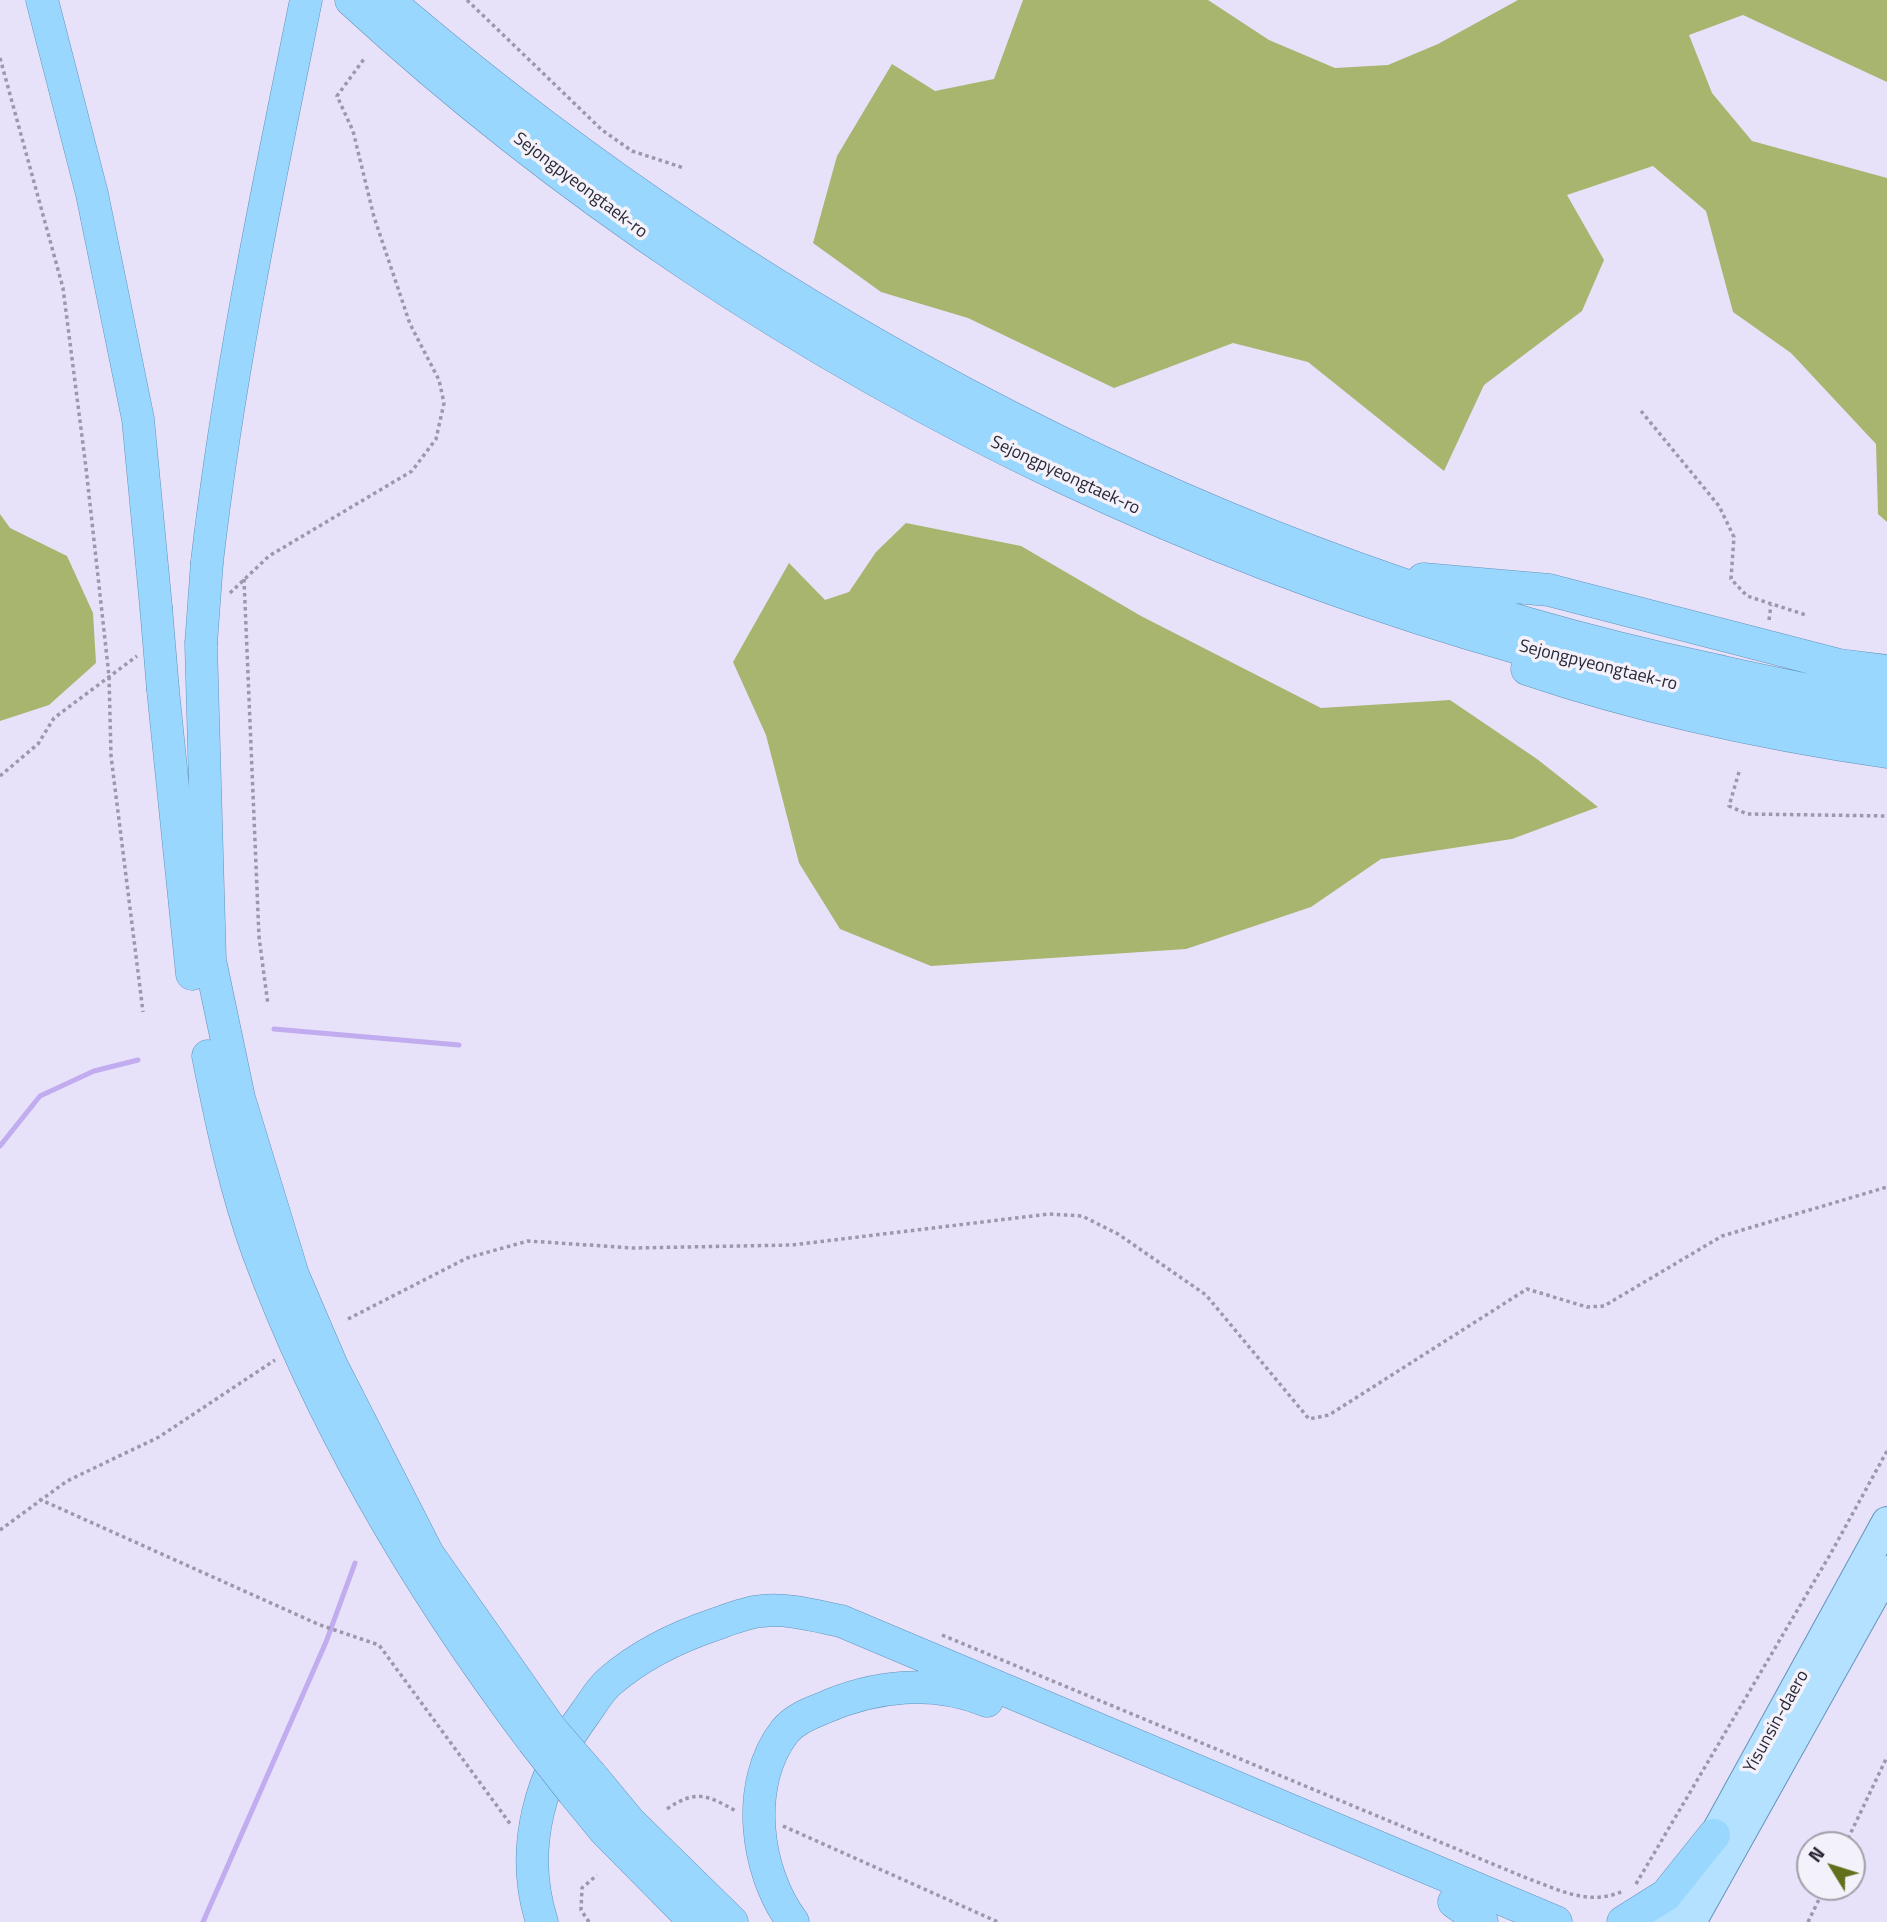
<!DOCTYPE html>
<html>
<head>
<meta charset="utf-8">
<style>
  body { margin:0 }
  #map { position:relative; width:1887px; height:1922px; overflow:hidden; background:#e8e1fa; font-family:"Titillium Web",sans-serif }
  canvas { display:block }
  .north { position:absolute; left:1796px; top:1831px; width:70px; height:70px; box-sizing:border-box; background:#f3f1f9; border:2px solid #a3a0ab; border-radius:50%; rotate:308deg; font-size:19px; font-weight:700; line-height:28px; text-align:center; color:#2c2737 }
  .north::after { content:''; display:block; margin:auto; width:24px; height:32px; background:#62701b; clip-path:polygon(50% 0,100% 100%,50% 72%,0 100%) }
</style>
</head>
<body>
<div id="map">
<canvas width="1887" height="1922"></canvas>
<div class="north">N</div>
</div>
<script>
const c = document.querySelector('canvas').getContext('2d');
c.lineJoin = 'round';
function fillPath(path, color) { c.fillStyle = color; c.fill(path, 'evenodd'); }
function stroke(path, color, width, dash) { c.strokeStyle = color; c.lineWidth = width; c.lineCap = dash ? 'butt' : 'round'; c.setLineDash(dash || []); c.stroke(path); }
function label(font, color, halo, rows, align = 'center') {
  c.font = font + ' "Titillium Web",sans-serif'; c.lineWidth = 7; c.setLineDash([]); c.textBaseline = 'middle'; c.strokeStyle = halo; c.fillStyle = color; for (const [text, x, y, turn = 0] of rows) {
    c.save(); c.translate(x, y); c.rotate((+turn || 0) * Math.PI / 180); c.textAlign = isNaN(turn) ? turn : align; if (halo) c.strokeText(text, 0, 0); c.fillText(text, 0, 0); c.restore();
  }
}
const forest = new Path2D(`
  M1023 0H1208L1269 40 1335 68 1388 65 1438 44 1518 0H1887V82L1743 15 1689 35 1712 93 1752 141 1887 178V522L1878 514 1876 444 1791 353 1733 312 1706 211 1653 166 1567 195 1604 260 1582 311 1484 385 1444 471 1308 362 1233 343 1114 388 968 318 881 292 813 243 837 156 892 64 935 91 994 79Z
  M0 514 10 528 67 556 93 613 96 663 49 705 0 721Z
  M906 523 1021 546 1141 616 1321 708 1450 700 1537 759 1598 807 1512 839 1381 859 1311 907 1186 949 931 966 840 929 799 863 766 735 733 662 789 563 825 600 849 592 876 552Z`);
const stream = new Path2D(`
  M274 1029 459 1045
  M0 1146 40 1096 94 1071 138 1060
  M203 1922 326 1642 355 1563`);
const path = new Path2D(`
  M467 0 602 130 632 151 684 168
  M0 58 63 288 86 468 109 676 111 756 143 1012
  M1641 411 1719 506 1734 537 1731 579 1747 596 1806 615
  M244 579 259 937 268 1005
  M230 593 269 556 412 471 436 439 444 403 439 380 410 324 374 217 353 131 337 96 364 59
  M1769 620 1771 605
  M1739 772 1729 806 1747 814 1887 816
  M0 776 38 744 54 718 137 656
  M348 1319 467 1258 528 1241 633 1248 792 1245 1049 1214 1082 1216 1118 1234 1206 1295 1309 1419 1329 1415 1527 1289 1587 1307 1604 1306 1722 1236 1887 1187
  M39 1499 320 1625 379 1645 511 1825
  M0 1530 67 1481 159 1437 275 1360
  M942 1635 1524 1877C1557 1889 1589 1907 1623 1891
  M667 1809C696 1789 707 1795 736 1811
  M783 1826 998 1922
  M1845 1845 1887 1757
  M1636 1884 1831 1553 1887 1451
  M589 1922 581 1910 582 1888 597 1875
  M1808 1922 1825 1887`);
const primary = new Path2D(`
  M1667 1922 1887 1522
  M1691 1922 1887 1571`);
const trunk = new Path2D(`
  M42 0 92 194 138 419 156 607
  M351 0C769 385 1324 648 1887 725
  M388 0C759 318 1226 566 1705 668 1765 681 1826 695 1887 703
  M207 562C229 372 268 187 306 0
  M1423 579 1549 590 1839 665 1887 671
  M201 644 210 960 239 1098 293 1275 332 1366 428 1554 551 1729
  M1527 669C1645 709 1765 734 1887 752
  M163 690 192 974
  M208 1056C221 1121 235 1189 258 1252 323 1428 420 1591 533 1741
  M591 1775 630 1822 732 1922
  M573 1792 605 1831 695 1922
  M1454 1902 1482 1922
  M542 1922C518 1848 541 1772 586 1712 593 1702 600 1690 609 1682 640 1655 677 1637 716 1624 730 1619 747 1612 762 1611 788 1608 816 1616 841 1621L1556 1922
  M793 1922C755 1872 744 1783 785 1731 794 1720 808 1714 821 1709 874 1685 933 1679 987 1701
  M1623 1922 1666 1895 1714 1835`);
const trunkBridge = new Path2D(`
  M156 607 163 690
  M201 644 207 562
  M551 1729 591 1775
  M533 1741 573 1792`);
const streetNames = [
  ["Sejongpyeongtaek-ro",580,186,37],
  ["Sejongpyeongtaek-ro",1065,476,25],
  ["Sejongpyeongtaek-ro",1598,666,14],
  ["Yisunsin-daero",1777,1722,-61]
];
fillPath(forest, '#a7b56f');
stroke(stream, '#c0acee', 5);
stroke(primary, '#6393b9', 32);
stroke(trunk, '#6393b9', 33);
stroke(path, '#9d97ac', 3.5, [3.5, 3.5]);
stroke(primary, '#b3e1ff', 30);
stroke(trunk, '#9ad7ff', 32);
stroke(trunkBridge, '#6393b9', 33, []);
stroke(trunkBridge, '#9ad7ff', 32);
label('18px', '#2c2737', '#f3f1f9', streetNames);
</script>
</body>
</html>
